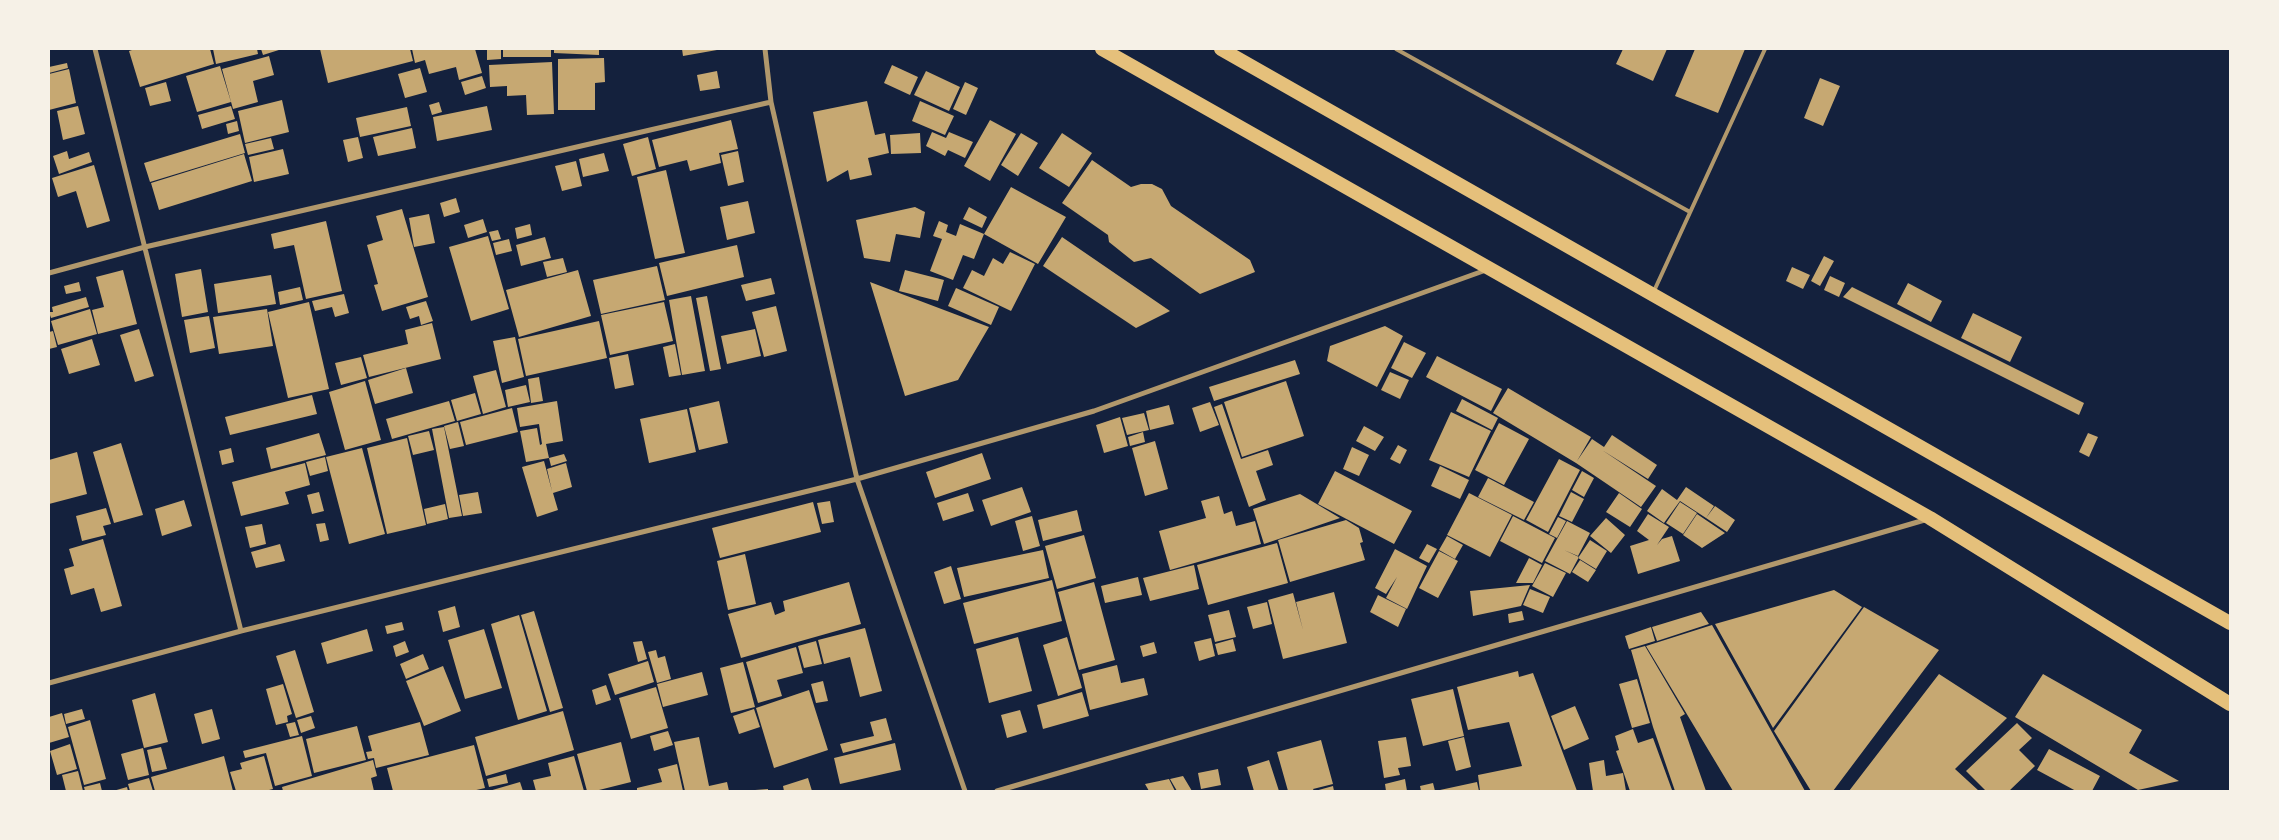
<!DOCTYPE html>
<html>
<head>
<meta charset="utf-8">
<style>
  body { margin:0 }
  #map { position:relative; width:2279px; height:840px; overflow:hidden; background:#14213d; font-family:"Source Serif 4",serif }
  canvas { display:block }
  .frame { position:absolute; inset:0; border:50px solid #f6f1e7; pointer-events:none }
</style>
</head>
<body>
<div id="map">
<canvas width="2279" height="840"></canvas>
<div class="frame"></div>
</div>
<script>
const c = document.querySelector('canvas').getContext('2d');
c.lineJoin = 'round';
function fillPath(path, color) { c.fillStyle = color; c.fill(path, 'evenodd'); }
function stroke(path, color, width, dash) { c.strokeStyle = color; c.lineWidth = width; c.lineCap = dash ? 'butt' : 'round'; c.setLineDash(dash || []); c.stroke(path); }
const building = new Path2D(`
  M135 49H210L214 64 140 87 129 51Z
  M213 49H257L258 54 216 64Z
  M261 49H282L263 55Z
  M320 49H410L413 61 328 83Z
  M412 49H475L482 73 459 80 456 67 429 74 425 60 415 63Z
  M487 49H501V59L487 60Z
  M503 49H551V57H503Z
  M554 49H599V55L554 53Z
  M682 49H717V50L683 56Z
  M1623 49H1667L1653 81 1616 64Z
  M1695 49H1745L1718 113 1675 96Z
  M269 56 274 75 253 81 258 102 233 109 222 69Z
  M604 58 605 82 595 83V110H558V59Z
  M552 62 554 114 527 115 526 95 507 96V86L490 87 489 65Z
  M67 63 68 68 49 73V67Z
  M892 65 918 77 910 95 884 83Z
  M220 66 231 102 197 112 186 76Z
  M420 68 427 92 405 98 398 74Z
  M69 69 76 103 49 110V74Z
  M717 71 720 88 700 91 697 75Z
  M926 71 960 87 949 111 914 95Z
  M482 76 486 88 465 95 461 82Z
  M1820 78 1840 86 1823 126 1804 118Z
  M166 82 171 101 150 106 145 88Z
  M965 82 978 88 966 115 953 109Z
  M282 100 289 132 245 143 238 111Z
  M867 101 875 135 885 133 889 153 868 158 872 175 850 180 848 170 827 182 813 112Z
  M920 101 954 116 945 135 912 121Z
  M439 102 442 112 432 115 429 105Z
  M78 106 85 134 63 140 57 111Z
  M231 106 235 119 202 129 198 115Z
  M487 106 492 130 437 141 433 117Z
  M407 107 411 126 360 137 356 118Z
  M731 120 738 149 719 153 721 163 690 171 687 160 659 167 652 140Z
  M990 120 1016 134 990 181 964 166Z
  M237 121 239 131 228 134 226 124Z
  M412 128 416 148 378 156 373 137Z
  M932 132 946 138 949 132 973 142 965 158 948 150 945 156 926 146Z
  M920 133 921 153 891 154 890 135Z
  M1021 133 1038 143 1018 176 1001 165Z
  M1062 133 1092 153 1069 187 1039 168Z
  M240 134 245 153 150 182 144 163Z
  M358 137 363 158 348 162 343 140Z
  M648 137 656 169 632 176 623 144Z
  M271 138 274 149 248 155 245 144Z
  M283 149 289 174 254 182 249 157Z
  M67 151 69 159 89 152 92 162 59 174 53 156Z
  M738 151 744 182 728 186 721 155Z
  M604 153 609 171 583 177 579 159Z
  M244 154 252 181 159 210 151 183Z
  M1092 160 1131 187 1141 184H1152L1162 189 1171 206 1250 260 1255 272 1200 294 1151 258 1134 262 1109 242 1108 235 1062 203Z
  M576 161 582 186 562 191 555 166Z
  M94 165 110 221 87 228 76 191 58 197 52 178Z
  M666 170 685 253 655 259 637 177Z
  M1011 187 1066 217 1038 264 984 234Z
  M456 198 460 212 444 217 440 203Z
  M748 201 755 233 727 240 720 207Z
  M915 207 925 212 920 238 896 234 890 262 864 258 856 220Z
  M969 207 987 217 982 228 963 219Z
  M402 209 428 297 382 311 374 285 378 284 367 245 383 240 376 216Z
  M429 214 435 243 414 247 409 218Z
  M483 219 487 232 468 238 464 225Z
  M326 221 342 291 306 299 294 245 274 249 271 234Z
  M939 221 948 225 946 232 956 236 960 224 984 234 974 259 963 255 953 280 930 271 942 239 933 236Z
  M530 224 532 235 517 239 515 228Z
  M498 230 501 239 492 241 489 232Z
  M488 236 509 309 471 321 449 247Z
  M545 237 551 258 521 266 516 245Z
  M1062 237 1170 311 1136 328 1043 266Z
  M509 239 512 251 496 255 493 243Z
  M737 245 744 277 667 296 659 263Z
  M1010 252 1035 264 1011 311 963 288 972 270 984 276 993 258 1003 264Z
  M1824 256 1834 261 1820 286 1811 281Z
  M563 258 567 272 547 277 543 262Z
  M657 266 665 300 601 314 593 280Z
  M1792 267 1810 275 1803 289 1786 281Z
  M201 269 208 312 182 317 175 274Z
  M123 270 137 324 98 334 92 310 104 307 96 277Z
  M578 270 591 316 519 337 506 290Z
  M905 270 944 280 938 301 899 291Z
  M271 275 276 304 218 313 214 284Z
  M1830 276 1845 283 1839 297 1824 290Z
  M771 278 775 294 746 301 741 285Z
  M79 282 81 291 66 294 64 286Z
  M870 282 989 327 958 380 905 396Z
  M1908 283 1942 301 1931 322 1897 304Z
  M300 287 303 300 280 305 278 292Z
  M1852 287 2084 403 2079 415 1843 297Z
  M956 288 999 307 991 325 948 306Z
  M344 294 349 313 335 317 332 307 315 311 312 301Z
  M691 296 705 371 682 375 669 300Z
  M707 296 721 369 710 371 696 298Z
  M86 297 89 307 51 318 49 312H53L52 307Z
  M426 301 433 321 421 325 419 316 410 319 406 307Z
  M309 302 329 389 288 398 268 312Z
  M664 302 673 341 610 355 601 315Z
  M776 306 787 351 764 357 752 312Z
  M90 309 97 334 58 345 51 321Z
  M267 309 273 346 219 354 213 317Z
  M1973 313 2022 337 2010 362 1961 338Z
  M209 316 215 348 190 353 184 320Z
  M599 321 607 358 526 376 518 339Z
  M432 323 441 359 369 377 363 355 408 344 405 330Z
  M1385 326 1403 336 1377 387 1327 361 1330 346Z
  M139 329 154 376 135 382 120 335Z
  M755 329 761 356 727 364 721 336Z
  M53 331 57 347 49 349V332Z
  M515 337 524 377 502 383 493 341Z
  M92 339 100 365 69 374 61 349Z
  M1404 342 1426 353 1412 378 1391 368Z
  M675 344 681 375 669 377 663 347Z
  M628 354 634 385 615 389 609 358Z
  M1437 356 1502 389 1491 411 1426 377Z
  M361 357 367 378 341 385 335 363Z
  M1295 360 1300 374 1214 401 1209 387Z
  M406 368 413 393 375 404 368 380Z
  M496 370 506 407 483 414 473 376Z
  M1390 372 1409 380 1400 399 1381 390Z
  M539 377 543 401 531 403 528 379Z
  M365 381 381 440 345 450 329 392Z
  M1286 381 1304 436 1242 457 1224 402Z
  M526 385 530 402 508 407 505 390Z
  M1508 388 1591 437 1577 461 1592 439 1604 447 1612 435 1657 465 1648 479 1602 450 1656 486 1641 507 1576 463 1493 413Z
  M475 393 481 414 457 421 451 400Z
  M312 395 317 414 230 435 225 417Z
  M1462 399 1498 418 1492 430 1456 411Z
  M449 401 455 421 392 439 386 419Z
  M557 401 563 441 546 444 549 458 526 462 520 431 537 428 540 445 542 444 539 424 520 427 517 408Z
  M719 401 728 443 699 450 689 408Z
  M1210 402 1219 425 1200 432 1192 408Z
  M1222 404 1241 459 1268 450 1273 465 1256 471 1266 500 1249 507 1214 407Z
  M1169 405 1174 424 1150 430 1146 411Z
  M512 408 518 432 466 445 460 422Z
  M687 409 696 452 649 463 640 419Z
  M1451 412 1491 431 1469 477 1429 460Z
  M1144 413 1149 430 1127 435 1122 418Z
  M1120 417 1128 446 1104 453 1096 425Z
  M458 422 464 446 450 449 444 426Z
  M1499 423 1529 439 1504 485 1475 470Z
  M1364 426 1384 437 1375 451 1356 441Z
  M444 427 462 516 449 518 432 429Z
  M429 431 434 450 413 455 408 436Z
  M1143 432 1145 442 1130 446 1128 437Z
  M319 433 326 455 271 469 266 448Z
  M2088 433 2098 437 2089 457 2079 452Z
  M407 438 426 525 387 534 367 448Z
  M1155 441 1168 489 1145 496 1132 448Z
  M121 443 143 515 114 523 93 452Z
  M1398 445 1407 450 1400 464 1390 459Z
  M1352 447 1369 455 1359 476 1343 469Z
  M231 448 234 462 222 465 219 451Z
  M362 448 385 534 349 544 326 457Z
  M77 452 87 494 49 504V460Z
  M982 453 991 479 935 498 926 472Z
  M564 454 567 461 551 466 549 458Z
  M325 457 328 471 310 476 306 462Z
  M1559 459 1580 470 1548 532 1526 520Z
  M544 461 552 491 547 469 566 463 572 487 553 493 558 510 537 517 522 467Z
  M305 463 310 485 285 492 289 504 241 516 232 482Z
  M1440 466 1469 480 1460 499 1431 486Z
  M1335 471 1412 511 1394 544 1318 504Z
  M1582 471 1594 478 1584 497 1572 490Z
  M1488 478 1534 502 1524 520 1478 497Z
  M1022 487 1031 512 991 526 982 500Z
  M1686 487 1714 506 1706 518 1680 501 1664 523 1647 511 1662 489 1677 500Z
  M319 492 324 511 312 514 307 495Z
  M478 492 482 513 463 516 459 495Z
  M1571 492 1584 499 1572 522 1559 516Z
  M968 493 974 511 943 521 937 503Z
  M1469 493 1512 515 1490 557 1447 535Z
  M1619 493 1642 509 1630 527 1606 512Z
  M1300 494 1340 518 1264 544 1253 509Z
  M1219 496 1224 514 1232 511 1236 526 1255 521 1261 544 1170 570 1159 531 1206 518 1201 501Z
  M184 500 192 526 162 536 155 509Z
  M830 501 834 522 822 524 817 503Z
  M813 502 821 532 720 558 712 528Z
  M1680 502 1697 513 1683 534 1666 523Z
  M445 504 448 519 427 524 424 509Z
  M1715 506 1735 520 1727 532 1706 518Z
  M106 508 111 524 103 526 106 535 82 541 76 516Z
  M1077 510 1082 531 1043 541 1038 520Z
  M1648 514 1669 527 1657 545 1662 539 1672 536 1680 561 1638 574 1630 546 1649 540 1637 531Z
  M1697 514 1725 533 1702 548 1683 535Z
  M1032 516 1040 546 1023 551 1015 521Z
  M1513 516 1555 538 1542 563 1500 541Z
  M1558 517 1566 521 1557 538 1549 534Z
  M1606 518 1625 535 1611 553 1590 536Z
  M1346 520 1359 528 1363 542 1360 543 1365 560 1290 582 1278 540Z
  M1567 521 1590 533 1578 556 1564 550 1579 557 1570 574 1545 561Z
  M325 523 329 540 320 542 316 524Z
  M262 524 266 544 250 548 245 527Z
  M1084 535 1096 578 1057 589 1045 546Z
  M1447 536 1463 545 1455 559 1439 550Z
  M103 539 122 606 101 612 94 588 71 595 64 569 74 566 69 549Z
  M1590 540 1607 551 1596 569 1578 558Z
  M1277 543 1288 583 1208 605 1197 565Z
  M280 544 285 561 256 568 251 552Z
  M1427 544 1437 549 1429 563 1419 558Z
  M1395 549 1427 566 1407 609 1386 598 1397 577 1386 594 1375 588Z
  M1043 550 1049 578 964 597 957 568Z
  M1439 551 1458 561 1438 598 1419 588Z
  M745 554 756 604 728 610 717 561Z
  M1529 558 1542 565 1533 583H1516Z
  M1580 560 1596 570 1588 582 1572 572Z
  M1545 563 1566 573 1553 597 1532 586Z
  M1194 565 1199 589 1150 601 1143 578Z
  M951 566 961 599 944 604 934 572Z
  M1138 577 1142 595 1105 603 1101 586Z
  M1052 580 1062 621 974 644 963 603Z
  M849 582 861 624 741 658 728 614 771 602 775 615 785 611 783 601Z
  M1094 582 1115 660 1079 670 1058 592Z
  M1530 585 1521 606 1473 616 1470 591Z
  M1530 589 1550 597 1543 613 1523 605Z
  M1834 590 1862 607 1773 728 1715 624Z
  M1334 592 1347 643 1283 659 1268 600 1293 593 1303 630 1296 602Z
  M1378 595 1406 609 1398 627 1370 612Z
  M1267 602 1272 624 1253 629 1247 607Z
  M455 606 460 627 443 632 438 611Z
  M1864 607 1939 650 1833 791H1811L1774 731Z
  M1229 610 1236 637 1215 642 1208 615Z
  M534 611 563 708 550 712 521 615Z
  M1522 611 1524 620 1509 623 1508 614Z
  M1701 612 1709 624 1657 641 1652 627Z
  M519 615 547 711 518 720 491 624Z
  M402 622 404 630 387 634 385 626Z
  M1712 625 1805 791H1733L1646 646Z
  M1651 627 1655 641 1629 649 1625 636Z
  M865 628 882 691 860 697 850 657 824 664 818 640Z
  M367 629 373 651 327 664 321 643Z
  M484 629 502 688 465 699 448 640Z
  M1018 637 1032 691 989 703 976 649Z
  M1067 637 1082 688 1058 696 1043 645Z
  M1211 638 1215 656 1199 661 1194 642Z
  M1233 639 1236 651 1218 655 1215 644Z
  M405 641 409 652 396 657 393 646Z
  M642 641 647 659 638 662 633 642Z
  M816 641 822 664 804 668 798 646Z
  M1154 642 1157 653 1143 657 1140 646Z
  M1645 646 1685 714 1680 717 1706 791H1675L1653 727 1631 650Z
  M796 647 803 673 777 680 782 696 758 703 746 662Z
  M295 650 314 712 296 718 276 656Z
  M656 650 658 658 665 656 671 679 657 683 648 652Z
  M423 654 429 669 406 679 400 664Z
  M648 661 654 682 615 695 608 674Z
  M743 662 755 707 731 713 720 668Z
  M1117 665 1121 683 1144 678 1148 695 1090 710 1082 674Z
  M443 666 461 711 424 726 406 681Z
  M1518 671 1519 677 1533 673 1577 791H1480L1478 775 1522 766 1509 722 1468 730 1457 687Z
  M702 672 708 695 663 707 657 684Z
  M1939 674 2007 718 1955 769 1979 791H1849Z
  M2043 674 2142 730 2129 753 2179 781 2138 790 2015 717Z
  M1637 679 1650 723 1632 728 1619 684Z
  M823 681 828 701 816 703 811 684Z
  M283 684 292 714 287 716 288 722 276 725 266 689Z
  M606 685 611 700 596 705 592 690Z
  M656 687 668 728 631 739 619 698Z
  M1453 689 1464 736 1423 746 1411 699Z
  M809 690 828 750 774 768 756 708Z
  M1082 692 1089 716 1043 729 1037 705Z
  M155 693 168 742 144 748 132 700Z
  M1575 706 1589 739 1564 750 1551 716Z
  M82 709 85 719 66 724 64 714Z
  M212 709 220 739 202 744 194 714Z
  M754 709 760 727 739 734 733 716Z
  M1020 710 1027 732 1007 738 1001 715Z
  M563 711 574 750 486 776 475 737Z
  M62 713 69 737 49 743V717Z
  M311 716 315 728 301 733 297 720Z
  M886 718 892 740 843 753 840 744 874 736 870 722Z
  M90 720 106 779 84 785 68 727Z
  M295 722 299 735 290 737 286 724Z
  M420 722 429 755 376 768 374 758 368 759 366 752 372 751 368 736Z
  M2017 723 2032 738 2019 750 2035 766 2009 791H1986L1966 771Z
  M357 726 366 760 314 773 306 739Z
  M1633 729 1638 743 1626 747 1653 738 1672 790 1630 791 1616 751 1619 750 1615 736Z
  M668 731 673 745 654 751 650 736Z
  M302 736 312 776 275 786 266 753 245 758 243 751Z
  M699 737 709 786 727 782 729 791H685L674 742Z
  M1406 737 1411 766 1398 768 1400 775 1384 778 1378 741Z
  M1464 737 1471 767 1456 771 1448 741Z
  M1321 740 1333 784 1313 789 1314 791H1288L1277 752Z
  M621 742 631 782 595 791H587L577 754Z
  M895 743 901 770 840 784 834 758Z
  M70 744 77 769 57 775 50 751Z
  M474 745 485 788 472 791H393L387 768Z
  M161 747 167 769 152 772 147 750Z
  M143 748 149 775 128 780 121 754Z
  M2049 749 2100 776 2092 791H2076L2037 770Z
  M224 756 233 791H155L151 777Z
  M264 756 273 789 265 791H236L230 772 242 769 240 763Z
  M574 756 584 791H536L533 780 551 776 548 763Z
  M373 760 377 776 371 778 374 791H283L282 787Z
  M1269 760 1279 791H1254L1247 767Z
  M1604 760 1606 776 1623 773 1626 791H1593L1591 778 1596 777 1591 778 1589 763Z
  M677 764 683 791H637V788L662 782 658 769Z
  M1218 769 1221 785 1201 789 1198 773Z
  M78 771 83 791H66L62 775Z
  M506 774 508 783 489 787 487 779Z
  M1183 776 1192 791H1177L1170 779Z
  M149 778 153 791H130L128 784Z
  M808 778 812 791H784L783 786Z
  M1169 779 1175 791H1149L1145 784Z
  M1405 779 1407 791H1386L1385 784Z
  M520 782 523 791H489Z
  M1477 782 1479 791H1440V790Z
  M100 783 102 791H85L84 787Z
  M1433 783 1435 791H1421L1420 786Z
  M1333 786 1334 791H1315Z
  M127 787 128 791H113Z
  M768 789V791H755V790Z`);
const service = new Path2D(`
  M1396 49 1690 212
  M1654 291 1765 49`);
const minor = new Path2D(`
  M95 49 241 631
  M765 49 771 102 857 479 965 791
  M49 273 145 247 771 102
  M49 683 241 631 857 479 1094 411 1486 270
  M997 791 1928 519`);
const trunk = new Path2D(`
  M1102 49 1930 518 2230 704
  M1221 49 2230 623`);
fillPath(building, '#c6a872');
stroke(service, '#b1986c', 4);
stroke(minor, '#b1986c', 5);
stroke(trunk, '#e5c07b', 14);
</script>
</body>
</html>
